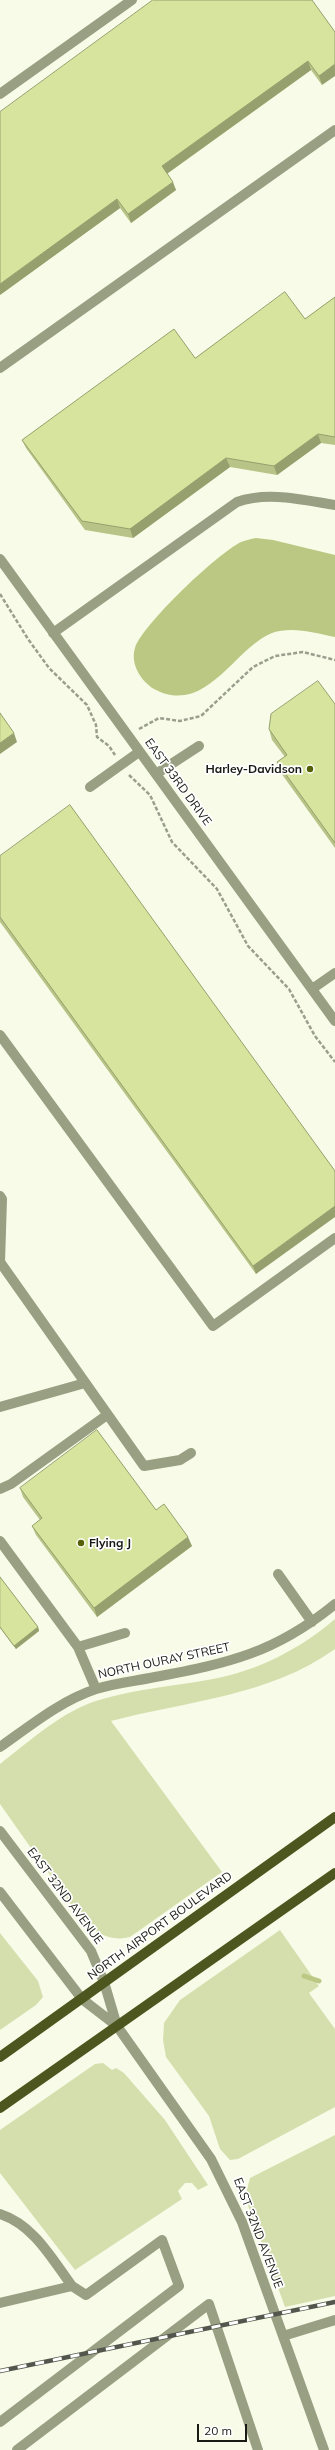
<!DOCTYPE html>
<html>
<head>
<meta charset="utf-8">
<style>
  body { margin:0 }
  #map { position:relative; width:335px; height:2450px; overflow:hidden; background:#f7fbe7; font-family:Mulish,sans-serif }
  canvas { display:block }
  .scale { position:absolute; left:197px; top:2424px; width:50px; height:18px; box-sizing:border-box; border:2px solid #181a13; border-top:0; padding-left:5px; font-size:12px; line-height:14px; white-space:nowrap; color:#181a13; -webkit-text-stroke:3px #fff; paint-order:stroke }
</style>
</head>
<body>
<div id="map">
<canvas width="335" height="2450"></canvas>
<div class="scale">20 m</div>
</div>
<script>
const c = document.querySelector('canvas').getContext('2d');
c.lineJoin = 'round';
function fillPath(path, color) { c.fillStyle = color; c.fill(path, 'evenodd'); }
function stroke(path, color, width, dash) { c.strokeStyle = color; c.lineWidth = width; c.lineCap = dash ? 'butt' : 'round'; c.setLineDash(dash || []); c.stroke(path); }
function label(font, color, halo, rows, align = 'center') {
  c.font = font + ' Mulish,sans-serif'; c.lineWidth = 3.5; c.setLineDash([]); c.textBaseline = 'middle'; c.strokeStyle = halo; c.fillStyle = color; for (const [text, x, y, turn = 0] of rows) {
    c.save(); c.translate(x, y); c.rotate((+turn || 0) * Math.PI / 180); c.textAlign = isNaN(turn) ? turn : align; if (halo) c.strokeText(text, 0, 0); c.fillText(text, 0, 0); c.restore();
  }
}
const green = new Path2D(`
  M335 1619V1649C270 1696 187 1701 111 1721L222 1872 130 1937C111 1942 95 1933 81 1919L0 1804V1764C30 1741 62 1711 99 1700 136 1689 175 1686 213 1679 257 1671 302 1648 335 1619Z
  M280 1930 319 1986 309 1993 335 2029V2107L238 2159 230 2160 220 2149 209 2116 166 2057 163 2040 164 2023 180 2000Z
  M0 1933 38 1981 43 1997 36 2005 0 2030Z
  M103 2063 112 2070 116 2068 124 2073 165 2120 208 2185 198 2190 192 2183H185L178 2191 182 2199 75 2270 0 2173V2130L95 2064Z
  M335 2135V2296L285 2307 245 2197 250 2178Z`);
const water = new Path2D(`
  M256 538 273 540 335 555V637C315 633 292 626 272 633 234 648 206 717 154 689 141 681 130 664 135 648 143 624 217 554 241 542 246 540 251 539 256 538Z`);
const stream = new Path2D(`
  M304 1976 319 1981`);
const path = new Path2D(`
  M0 594 28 639 49 668 87 705 96 725 97 737 109 746 115 755
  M139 729 159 718 180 721 201 716 253 667 275 656 303 652 335 660
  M129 775 150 795 172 842 217 889 248 946 289 989 315 1036 335 1062`);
const minor = new Path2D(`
  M0 94 132 0
  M0 368 335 130
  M0 559 335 1021
  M53 633 237 502C268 491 303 500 335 505
  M156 774 199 746
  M90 787 139 752
  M312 989 335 973
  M0 1035 213 1326 335 1238
  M0 1196 2 1199 0 1262
  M0 1262 144 1466 180 1460 191 1453
  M0 1407 85 1383
  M0 1489 11 1484 107 1415
  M0 1541 78 1647 96 1689
  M278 1574 312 1622
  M78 1647 125 1633
  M0 1747C30 1726 60 1701 96 1689 115 1683 136 1681 155 1677 229 1663 275 1653 335 1604
  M0 1831 91 1951 104 1982 117 2026
  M0 1892 82 1999 117 2026 211 2159 242 2222 324 2450
  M0 2214C34 2225 52 2259 72 2286
  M0 2303 72 2286 86 2295 162 2240 179 2286 0 2422
  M283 2336 335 2320
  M17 2450 209 2304 258 2450`);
const major = new Path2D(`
  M0 2057 335 1817
  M0 2108 335 1873`);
const rail = new Path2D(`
  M0 2371 335 2302`);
const wall = new Path2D(`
  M312 0 322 85 311 70 167 174 176 190 131 223 120 208 0 295Z
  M335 297V445L321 443 277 475 230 467 133 538 85 530 26 448 22 440 195 358 305 319Z
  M335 704V848L281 773 277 762 285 757 272 740 269 729Z
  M0 856 335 1171 256 1274 0 922Z
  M20 1488 156 1510 192 1546 97 1617 36 1535 32 1526 40 1520 23 1497Z
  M0 1577 38 1627 39 1631 16 1649 0 1628Z`);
const shadedWall = new Path2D(`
  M308 61 311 70 165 175 162 166Z
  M335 64V76L322 85 319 76Z
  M173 182 176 190 131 223 128 214Z
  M117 199 120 208 0 295V284Z
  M318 434 321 443 277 475 274 466Z
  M226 458 230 467 133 538 130 529Z
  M14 733 17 742 0 754V743Z
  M335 1206V1217L256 1274 253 1266Z
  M188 1537 192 1546 97 1617 94 1608Z
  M38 1627 39 1631 16 1649 14 1646Z`);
const building = new Path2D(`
  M153 0H312L335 32V64L319 76 308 61 162 166 173 182 128 214 117 199 0 284V112Z
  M285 292 305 319 335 297V437L318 434 274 466 226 458 130 529 82 521 22 440 174 329 195 358Z
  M318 681 335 704V843L277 762 287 755 269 729 271 714Z
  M0 713 14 733 0 743Z
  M70 805 335 1171V1206L253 1266 0 917V856Z
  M97 1430 156 1510 164 1504 188 1537 94 1608 32 1526 42 1518 20 1488Z
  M0 1577 38 1627 14 1646 0 1627Z`);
const markers = [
  [310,769,4,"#556000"],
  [81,1543,4,"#556000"]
];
const poiNames = [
  ["Harley-Davidson",302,769],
  ["Flying J",89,1543,"left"]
];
const streetNames = [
  ["EAST 33RD DRIVE",178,782,54],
  ["NORTH OURAY STREET",164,1661,-12],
  ["EAST 32ND AVENUE",65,1896,53],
  ["NORTH AIRPORT BOULEVARD",160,1926,-36],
  ["EAST 32ND AVENUE",258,2233,69]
];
fillPath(green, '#d5dfae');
fillPath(water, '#bbc883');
stroke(stream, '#bbc883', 5);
stroke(path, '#9a9e8f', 2.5, [4, 2]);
stroke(minor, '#999f82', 10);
stroke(major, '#4d561e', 10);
stroke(rail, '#53564c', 4.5);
stroke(rail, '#fff', 3, [9]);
fillPath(wall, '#b8c487');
fillPath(shadedWall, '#96a06e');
fillPath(building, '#d6e49d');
stroke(building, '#96a06e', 1);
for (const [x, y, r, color] of markers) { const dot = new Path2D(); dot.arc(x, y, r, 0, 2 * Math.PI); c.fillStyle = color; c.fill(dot); stroke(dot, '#fff', 1.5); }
label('bold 12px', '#181a13', '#fff', poiNames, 'right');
label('12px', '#181a13', '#fff', streetNames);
</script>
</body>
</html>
